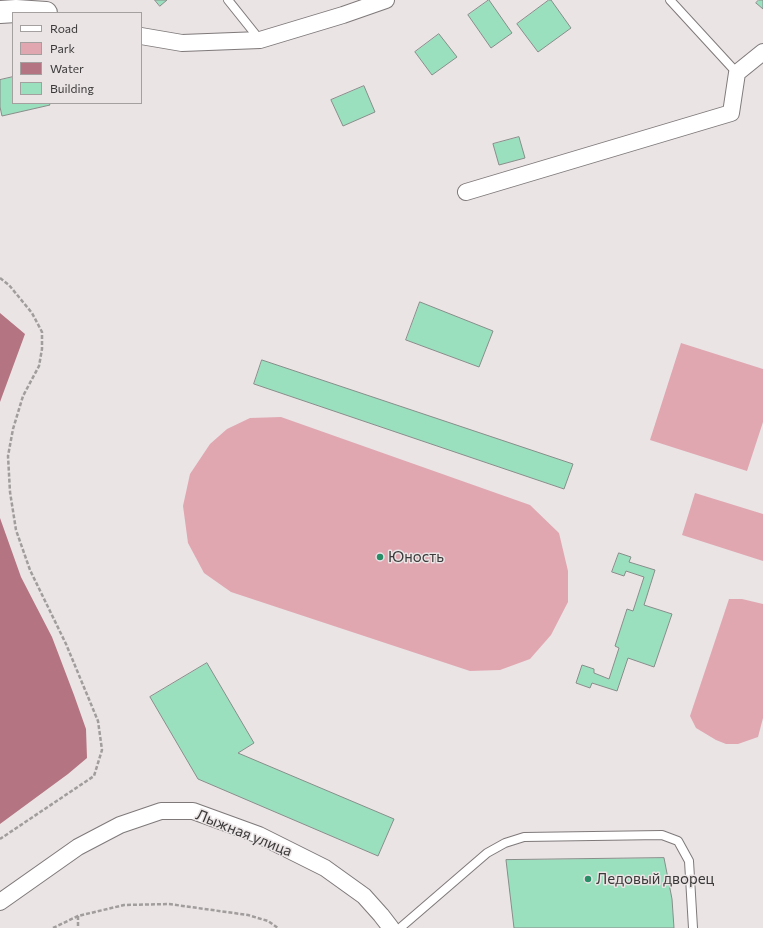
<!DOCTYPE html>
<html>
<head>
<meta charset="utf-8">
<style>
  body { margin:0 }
  #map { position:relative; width:763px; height:928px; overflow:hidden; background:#eae4e5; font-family:Commissioner,sans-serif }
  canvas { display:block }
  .legend { position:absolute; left:12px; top:12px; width:130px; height:92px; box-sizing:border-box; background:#eae4e5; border:1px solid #a4a0a0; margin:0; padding:5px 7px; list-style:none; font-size:12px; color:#3b3939 }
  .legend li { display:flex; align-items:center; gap:8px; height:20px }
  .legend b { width:20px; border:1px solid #a4a0a0 }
</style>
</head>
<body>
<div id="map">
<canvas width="763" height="928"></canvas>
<ul class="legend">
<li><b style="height:5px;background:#fff"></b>Road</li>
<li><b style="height:11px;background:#e0a7b1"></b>Park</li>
<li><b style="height:11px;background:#b57481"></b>Water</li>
<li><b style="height:11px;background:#9ae0bf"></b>Building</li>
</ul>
</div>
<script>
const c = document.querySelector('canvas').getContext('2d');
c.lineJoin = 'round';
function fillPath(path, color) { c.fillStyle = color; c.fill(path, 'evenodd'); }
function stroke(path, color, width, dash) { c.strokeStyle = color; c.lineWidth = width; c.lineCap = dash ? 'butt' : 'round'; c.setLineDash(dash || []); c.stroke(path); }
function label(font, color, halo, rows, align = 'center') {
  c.font = font + ' Commissioner,sans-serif'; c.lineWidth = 3; c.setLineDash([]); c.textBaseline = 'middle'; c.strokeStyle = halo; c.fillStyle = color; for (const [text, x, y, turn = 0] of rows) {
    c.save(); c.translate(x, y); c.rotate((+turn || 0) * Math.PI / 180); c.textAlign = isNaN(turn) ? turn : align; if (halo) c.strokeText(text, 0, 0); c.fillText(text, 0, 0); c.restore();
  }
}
const green = new Path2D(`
  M681 343 763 369V422L747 471 650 440Z
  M281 417 530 505 559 533 568 571V602L551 635 530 659 500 670 470 671 231 592 204 573 188 543 183 506 190 474 210 444 227 429 250 418Z
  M695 493 763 514V561L682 535Z
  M729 599H742L763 604V718L758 737 738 744H726L716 740 696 728 690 716Z`);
const water = new Path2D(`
  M0 313 25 334 0 402Z
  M0 518 21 577 52 637 74 695 86 729 87 758 68 774 0 824Z`);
const building = new Path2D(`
  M155 0H167L160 6Z
  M489 0 512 33 491 48 468 15Z
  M549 0H551L571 28 538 52 517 24Z
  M759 0H763V9L756 3Z
  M439 34 457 57 432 75 415 52Z
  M13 77V103H49L50 105 2 116 0 107V80Z
  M364 86 375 112 343 126 331 100Z
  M519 137 525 158 499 165 493 144Z
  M420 302 493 331 479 367 406 340Z
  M262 360 573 464 564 489 254 384Z
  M619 553 631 557 629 562 655 570 644 605 672 614 654 667 628 658 617 691 592 683 590 688 576 683 582 665 594 669V673L609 679 619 648 615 646 627 609 633 611 644 577 626 571 624 576 612 572Z
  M207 663 254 743 238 753 394 819 378 856 198 779 150 697Z
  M664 858 672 899 674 928H514L506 860Z`);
const path = new Path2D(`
  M0 278 9 285 32 313 42 332V349L39 366 23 396 13 429 8 456 10 492 16 530 30 570 66 644 98 721 102 750 94 776 0 839
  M78 916V928
  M53 928 78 916 124 905 169 904 248 915 268 921 278 928`);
const lane = new Path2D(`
  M228 0 260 40
  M670 0 737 73
  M400 928 487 853 505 843 524 837 662 835 678 841 689 861 693 928`);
const street = new Path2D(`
  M141 36 182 43 260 40 343 15 386 0
  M466 192 731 113 737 73 763 52
  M0 902 78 847 120 825 161 811H193L259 835 325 868 364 896 381 915 391 928`);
const secondary = new Path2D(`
  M0 12 16 11 46 13`);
const markers = [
  [380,557,4,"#298d68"],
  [588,879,4,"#298d68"]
];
const poiNames = [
  ["Юность",388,557],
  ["Ледовый дворец",596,879]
];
const streetNames = [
  ["Лыжная улица",244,833,22]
];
fillPath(green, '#e0a7b1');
fillPath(water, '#b57481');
fillPath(building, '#9ae0bf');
stroke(building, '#888d8a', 1);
stroke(lane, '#7f797a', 10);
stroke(street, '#7f797a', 18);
stroke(secondary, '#7f797a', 24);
stroke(path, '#a19d9d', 2.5, [4, 2]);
stroke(lane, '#fff', 8);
stroke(street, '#fff', 16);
stroke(secondary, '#fff', 22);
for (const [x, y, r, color] of markers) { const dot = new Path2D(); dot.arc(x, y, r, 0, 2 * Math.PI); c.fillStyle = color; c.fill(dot); stroke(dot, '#eae4e5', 1.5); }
label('15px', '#3b3939', '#eae4e5', poiNames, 'left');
label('15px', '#3b3939', '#eae4e5', streetNames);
</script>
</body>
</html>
